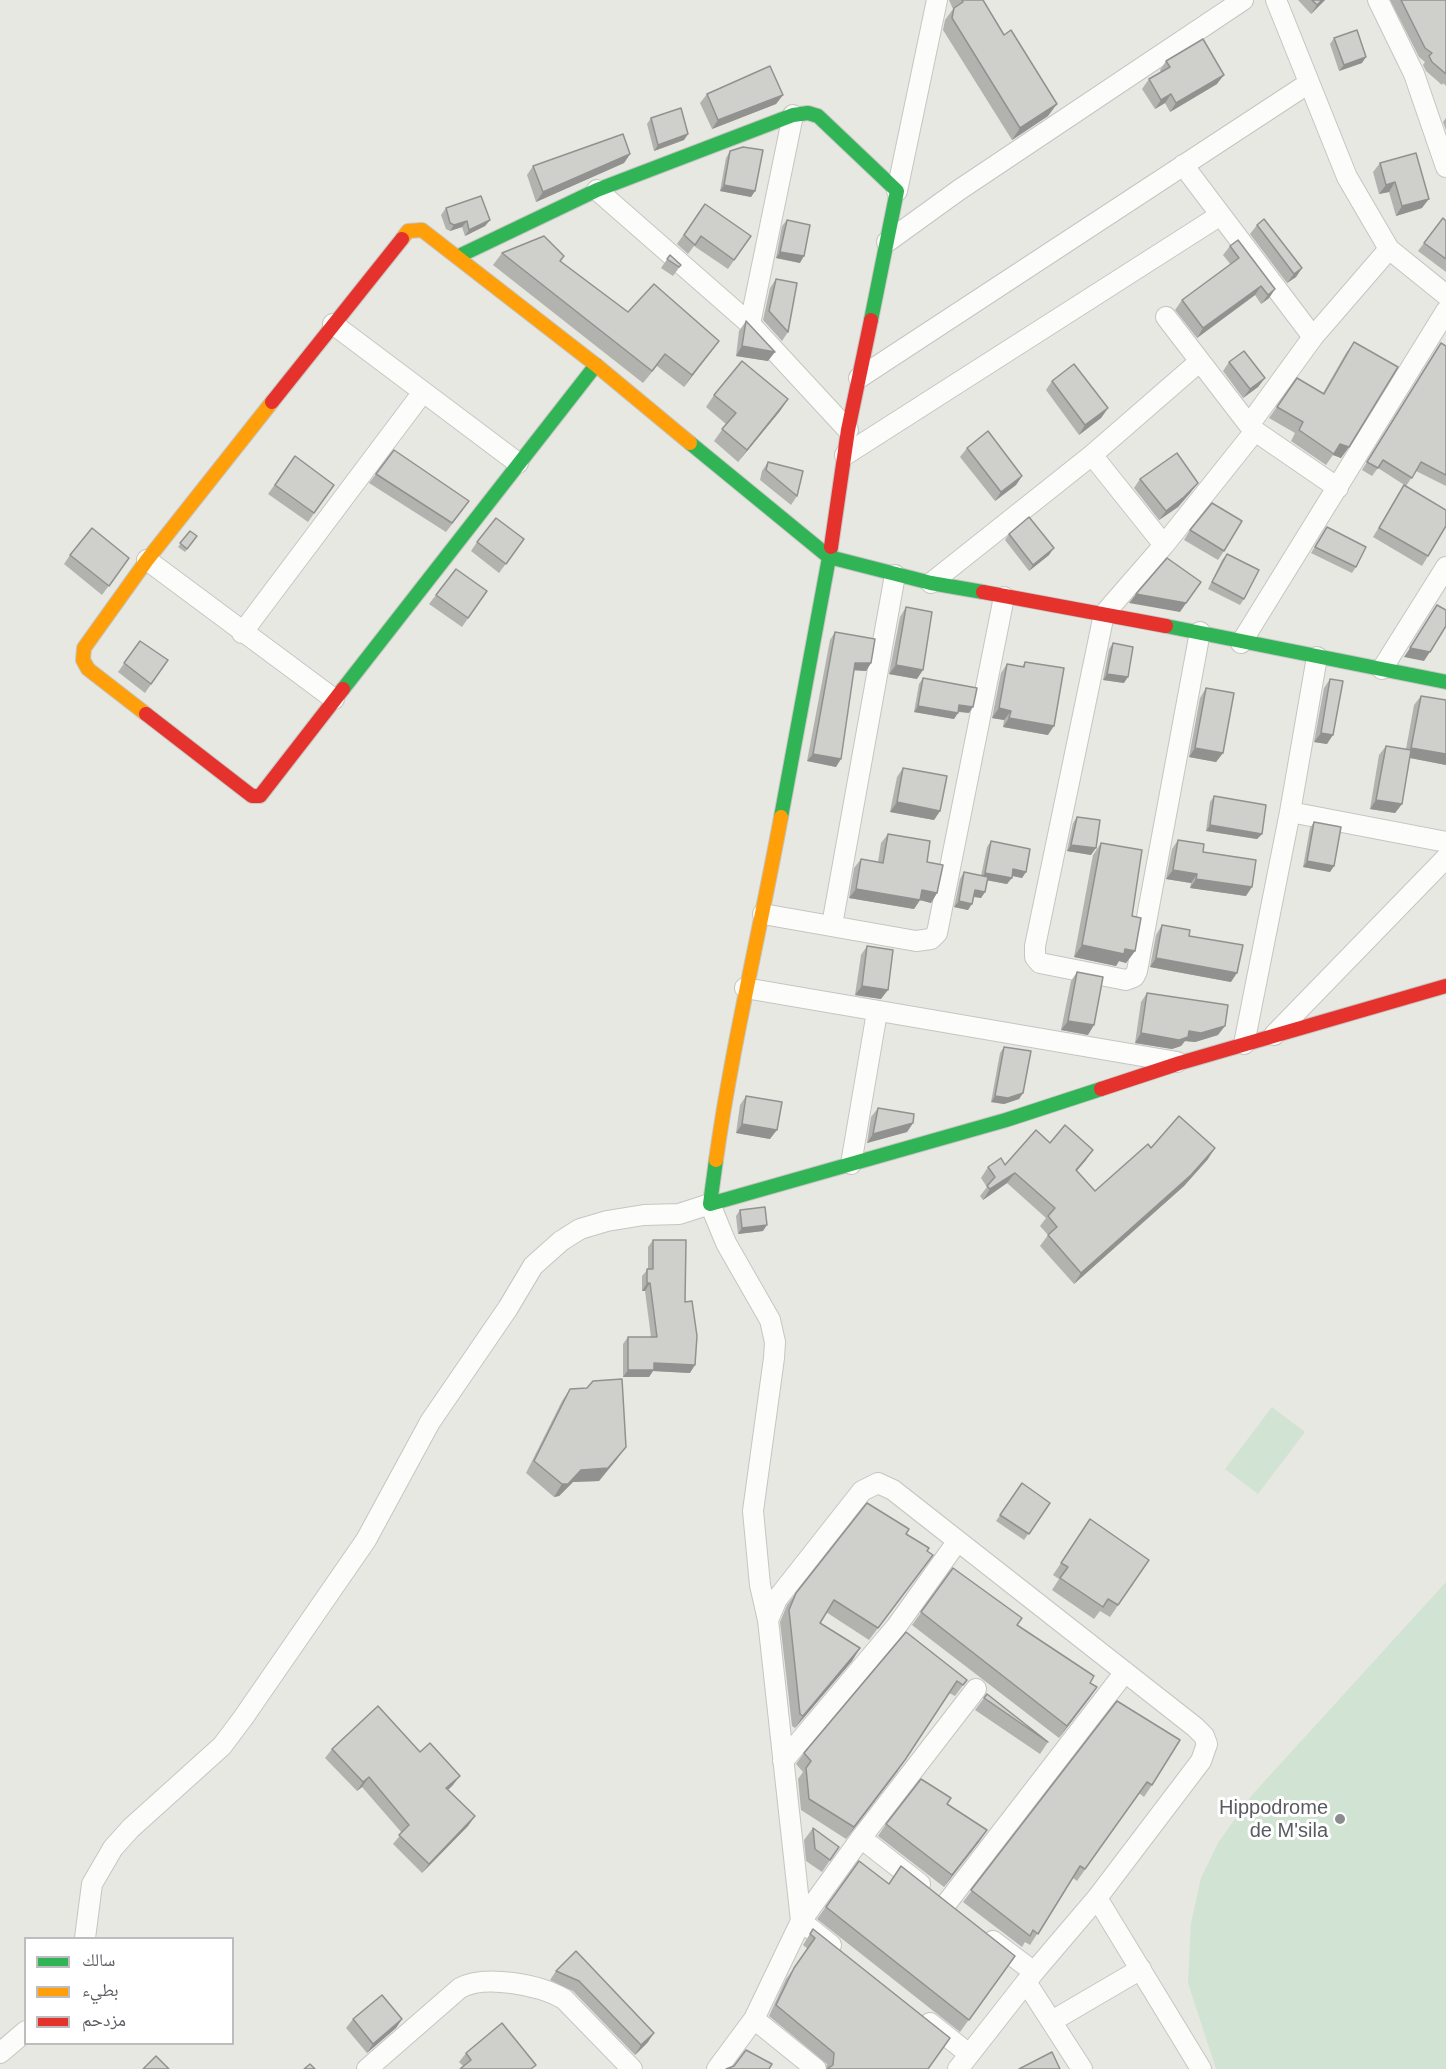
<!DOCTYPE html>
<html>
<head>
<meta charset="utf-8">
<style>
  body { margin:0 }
  #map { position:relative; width:1446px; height:2069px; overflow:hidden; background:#e8e8e2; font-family:Arial,"Noto Naskh Arabic",sans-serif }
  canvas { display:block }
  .legend { position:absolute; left:24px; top:1937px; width:210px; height:108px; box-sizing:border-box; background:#fff; border:2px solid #bdbdbf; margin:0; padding:8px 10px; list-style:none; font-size:18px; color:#595b60 }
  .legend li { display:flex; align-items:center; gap:12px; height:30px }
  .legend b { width:30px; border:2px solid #bdbdbf }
</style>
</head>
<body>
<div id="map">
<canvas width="1446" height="2069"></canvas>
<ul class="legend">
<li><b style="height:8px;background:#30b455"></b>سالك</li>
<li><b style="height:8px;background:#ff9f0a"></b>بطيء</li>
<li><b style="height:8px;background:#e5322d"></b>مزدحم</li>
</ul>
</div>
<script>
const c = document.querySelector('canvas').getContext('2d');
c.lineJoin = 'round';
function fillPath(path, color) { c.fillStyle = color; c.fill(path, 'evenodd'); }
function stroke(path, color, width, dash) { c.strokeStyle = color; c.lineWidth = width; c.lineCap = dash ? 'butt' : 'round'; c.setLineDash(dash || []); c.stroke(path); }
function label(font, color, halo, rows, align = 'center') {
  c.font = font + ' Arial,sans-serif'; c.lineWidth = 6; c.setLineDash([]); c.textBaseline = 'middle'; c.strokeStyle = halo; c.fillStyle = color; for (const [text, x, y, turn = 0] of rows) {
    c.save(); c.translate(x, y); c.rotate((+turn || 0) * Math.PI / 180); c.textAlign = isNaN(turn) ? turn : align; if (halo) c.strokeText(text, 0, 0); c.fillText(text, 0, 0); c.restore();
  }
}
const green = new Path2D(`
  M1272 1407 1305 1432 1258 1494 1225 1469Z
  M1446 1582V2069H1216L1188 1983 1191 1923 1201 1878 1218 1843 1252 1795Z`);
const street = new Path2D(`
  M1276 0 1347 177 1389 249 1446 295
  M1378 0 1414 74 1446 167
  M1183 165 1313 337
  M597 190 750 324 848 430
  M897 191 937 0
  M887 242 959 190 1243 0
  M1166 317 1249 425
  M333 324 518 463
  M750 324 793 115
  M859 378 1309 83
  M1255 431 1338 488
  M845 455 1219 216
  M1092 455 1199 362
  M147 560 334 699
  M931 583 1092 455 1164 545
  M1200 632 1137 971 1134 977 1126 980 1040 963 1035 957V946L1104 614 1164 545 1255 431 1249 425 1313 337 1389 249
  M242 633 423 392
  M1241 643 1446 311
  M1382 669 1446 567
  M1290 812 1446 842
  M763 914 916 941 931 939 937 933 1004 597
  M832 925 895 575
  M745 988 1177 1062
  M1274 1035 1446 858
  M1244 1044 1290 812 1317 657
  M851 1164 877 1012
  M783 1761 896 1627 957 1542
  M861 1838 920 1884
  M1097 1898 1201 2069
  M946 1904 1125 1672
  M85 1938 92 1884 113 1848 131 1828 222 1746 243 1718 366 1540 430 1422 508 1308 533 1266 561 1241 580 1229 607 1221 644 1215 679 1214 710 1204 726 1243 770 1320 775 1342 774 1358 753 1511 760 1585 768 1620
  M993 1941 1034 1972
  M831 1945 801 1921 768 1620 777 1599 862 1491 878 1483 893 1490 1195 1727 1204 1736 1207 1744 1201 1761 1097 1898 1034 1972 958 2069
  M1026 1982 1082 2069
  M754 2019 816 2069
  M1052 2021 1141 1969
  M930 2023 969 2054
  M0 2053 26 2031
  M367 2069 460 1988C485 1974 540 1985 564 1999L632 2069
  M717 2069 754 2019 801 1921 861 1838 976 1689`);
const fast = new Path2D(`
  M459 256 597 190 793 115 808 113 818 116 897 191 871 320
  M690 443 829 557 931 583 983 592
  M1166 626 1446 682
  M343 689 596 365
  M781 817 831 547
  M716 1160 710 1204 1006 1120 1101 1089`);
const slow = new Path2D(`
  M402 239 408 231 422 230 596 365 690 443
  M146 714 88 669 83 660 84 648 147 560 272 402
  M716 1160C732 1045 760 932 781 817`);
const jam = new Path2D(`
  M272 402 402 239
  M831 547 848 430 871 320
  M983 592 1166 626
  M146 714 252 796H260L343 689
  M1101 1089 1180 1063 1446 986`);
const wall = new Path2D(`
  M949 0H983L1048 116 1012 140 943 30 945 20 953 9Z
  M1298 0H1325L1311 14Z
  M1390 0H1446V86L1443 83 1442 85 1426 71 1423 65 1425 62 1419 57Z
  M1334 38 1362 63 1339 71 1330 44Z
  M1166 61 1217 84 1170 112 1165 103 1155 109 1142 89 1149 79 1161 72 1160 70Z
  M707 94 783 95 776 104 712 129 700 103Z
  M651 118 688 134 684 140 654 151 647 124Z
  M1446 118V130L1443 122Z
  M730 151 755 191 751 197 720 191 726 158Z
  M630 154 624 163 536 202 527 175 533 166Z
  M1380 163 1422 208 1396 216 1389 192 1379 194 1373 172Z
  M705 204 751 236 728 269 694 246 688 254 677 244Z
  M446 208 490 220 485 226 465 236 462 227 450 231 446 229 441 215Z
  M787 220 800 263 776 258 782 226Z
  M1446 221V272L1418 251 1424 243Z
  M1257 225 1302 268 1296 277 1287 283 1250 234Z
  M1230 246 1275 289 1269 298 1261 304 1255 295 1197 338 1175 310 1182 300 1231 265 1223 255Z
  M502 253 560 261 628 312 719 341 684 387 657 366 643 383 493 265Z
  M670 255 681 265 673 276 661 268Z
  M776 279 788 332 782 341 763 320 770 288Z
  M746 321 768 361 736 356 739 331Z
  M1354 342 1349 447 1341 458 1333 455 1326 465 1291 441 1295 433 1269 418 1297 378 1323 393 1346 353Z
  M1441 343 1446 346V486L1416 471 1406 486 1378 468 1372 476 1362 470Z
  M1229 362 1265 378 1258 387 1243 398 1223 371Z
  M1052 381 1108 408 1101 418 1079 435 1046 390Z
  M714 395 788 399 780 411 738 462 714 441 726 424 706 407Z
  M967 448 1022 476 1016 485 995 501 960 457Z
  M394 450 463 510 446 532 369 483Z
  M295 456 334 485 308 522 268 494Z
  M768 462 797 496 791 505 760 480 762 471Z
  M1140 479 1191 492 1178 507 1159 520 1134 488Z
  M1404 485 1428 556 1422 566 1373 537Z
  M1190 530 1224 551 1218 560 1184 540Z
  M190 531 197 536 185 552 178 547Z
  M1323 533 1356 567 1352 573 1311 553Z
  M1009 534 1049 555 1029 571 1005 540Z
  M524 539 499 573 471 551 477 542Z
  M1227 554 1244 599 1240 605 1208 589 1222 560Z
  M70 555 129 558 102 595 64 564Z
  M487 591 462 627 429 604 436 595Z
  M906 607 917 679 889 674 900 617Z
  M835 632 871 663 866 671 854 670 836 767 807 761 830 640Z
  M140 641 168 660 145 693 118 672Z
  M1113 643 1124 683 1103 680 1109 649Z
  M1025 662 1048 735 1003 727 1004 720 992 718 1001 673 1007 664 1022 667Z
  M923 678 969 713 958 712 954 719 914 712 919 684Z
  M1330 679 1327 744 1314 742 1324 688Z
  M1206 688 1223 753 1216 762 1189 757 1200 698Z
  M1421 696 1446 700V765L1410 758 1402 804 1395 813 1370 809 1379 755 1386 746 1406 749 1414 705Z
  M903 768 940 811 934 820 890 812 897 777Z
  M1214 796 1262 834 1257 839 1206 831 1210 802Z
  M1077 817 1091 855 1067 851 1073 823Z
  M1314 822 1334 866 1330 872 1303 867 1310 828Z
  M888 834 927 862 937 893 931 903 920 900 914 909 849 898 854 868 861 859 878 862 881 843Z
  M1178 840 1203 852 1246 896 1190 888 1191 883 1166 879 1172 849Z
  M991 841 1026 872 1022 878 1012 876 1007 884 987 880 985 892 981 898 973 897 968 910 954 907 960 879 964 872 981 876 987 847Z
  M1101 843 1132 916 1135 951 1126 963 1119 961 1116 966 1074 957 1093 855Z
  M1162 925 1189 936 1231 982 1150 967 1156 935Z
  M867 946 881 999 855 995 861 955Z
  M1077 972 1088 1035 1061 1030 1071 981Z
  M1147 993 1218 1035 1195 1042 1185 1041 1181 1046 1172 1049 1135 1043 1141 1002Z
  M1004 1047 1023 1093 1019 1099 1004 1104 991 1102 1000 1053Z
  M746 1096 770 1139 736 1133 740 1105Z
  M878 1108 913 1123 907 1132 867 1143 871 1117Z
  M1050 1143 1086 1160 1077 1171 1095 1191 1151 1148 1208 1159 1184 1186 1074 1284 1040 1246 1048 1235 1040 1226 1046 1218 1007 1183 983 1200 980 1196 987 1187 981 1178 988 1167 1005 1165Z
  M740 1210 763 1231 738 1234 736 1216Z
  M653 1240 685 1302 690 1373 653 1371 649 1377H623V1344L628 1337H651L645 1291H642V1276L648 1269V1247Z
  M587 1388 617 1459 599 1481 573 1482 559 1496 554 1497 526 1473 562 1401 570 1389Z
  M1022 1483 1050 1503 1024 1540 996 1521Z
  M1090 1519 1149 1560 1110 1617 1100 1611 1094 1619 1052 1590 1059 1579 1053 1575Z
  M906 1534 927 1551 924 1567 869 1640 826 1612 820 1623 860 1648 852 1661 795 1728 792 1726 780 1622 787 1605 796 1593Z
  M953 1568 1017 1625 1090 1683 1097 1687 1059 1738 912 1625Z
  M906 1632 967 1680 955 1696 949 1693 897 1772 846 1839 801 1810 798 1779 803 1772 796 1764 804 1753Z
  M987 1694 1048 1742 1040 1754 975 1710Z
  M1117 1701 1152 1785 1144 1797 1139 1793 1077 1881 1073 1878 1030 1945 1025 1942 1022 1947 963 1902Z
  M332 1749 420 1752 453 1785 448 1790 475 1816 468 1826 422 1873 393 1844 402 1833 362 1787 357 1791 325 1758Z
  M947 1804 987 1830 944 1887 878 1836 886 1824Z
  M813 1828 839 1847 822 1872 806 1861 804 1840Z
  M859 1861 889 1884 901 1866 1015 1956 960 2032 817 1919Z
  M813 1929 950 2038 826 2069 827 2064 769 2016 786 1979 808 1949 803 1945Z
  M576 1951 648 2042 635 2055 573 1991 550 1980 556 1971Z
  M353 2019H402L396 2028 367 2053 346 2028Z
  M466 2053 536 2065 463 2066 459 2062Z`);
const shadedWall = new Path2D(`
  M1322 0H1325L1311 14 1317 5Z
  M1366 57 1362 63 1339 71 1344 65Z
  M1224 75 1217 84 1170 112 1176 103Z
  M1171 94 1165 103 1155 109 1161 100Z
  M783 95 776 104 712 129 718 120Z
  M1057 104 1048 116 1012 140 1020 128Z
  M688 134 684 140 654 151 658 145Z
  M630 154 624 163 536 202 543 192Z
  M1395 182 1389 192 1379 194 1386 185Z
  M724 185 755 191 751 197 720 191Z
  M1429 199 1422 208 1396 216 1402 206Z
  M490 220 485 226 465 236 469 230Z
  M467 221 462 227 450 231 454 225Z
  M780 252 804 256 800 263 776 258Z
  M1302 268 1296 277 1287 283 1294 274Z
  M1261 286 1255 295 1197 338 1203 328Z
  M1275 289 1269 298 1261 304 1268 295Z
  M719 341 710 353 684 387 692 375Z
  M742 346 775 352 768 361 736 356Z
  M1265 378 1258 387 1243 398 1250 389Z
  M788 399 780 411 738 462 747 450Z
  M1108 408 1101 418 1079 435 1085 425Z
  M1340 444 1349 447 1341 458 1333 455Z
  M1022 476 1016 485 995 501 1001 492Z
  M1198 483 1191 492 1178 507 1159 520 1166 511Z
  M1054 548 1049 555 1029 571 1033 565Z
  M1201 582 1180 612 1129 603 1136 594Z
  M1410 648 1430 652 1424 661 1404 657Z
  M855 663H871L866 671 850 670Z
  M896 665 923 670 917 679 889 674Z
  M1107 674 1128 677 1124 683 1103 680Z
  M959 705 973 707 969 713 955 711Z
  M918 706 958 713 954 719 914 712Z
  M999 708 1011 711 1004 720 992 718Z
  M1009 718 1054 726 1048 735 1003 727Z
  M1321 733 1333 735 1327 744 1314 742Z
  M1195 748 1223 753 1216 762 1189 757Z
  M1411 748 1446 754V765L1405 757Z
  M813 754 841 759 836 767 807 761Z
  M1376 800 1402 804 1395 813 1370 809Z
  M897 802 940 811 934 820 890 812Z
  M1210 825 1262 834 1257 839 1206 831Z
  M1071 845 1096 848 1091 855 1067 851Z
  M1307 861 1334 866 1330 872 1303 867Z
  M1013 869 1026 872 1022 878 1009 875Z
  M1173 870 1197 874 1191 883 1166 879Z
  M985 873 1012 878 1007 884 980 879Z
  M1196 879 1252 887 1246 896 1190 888Z
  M856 889 922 890 937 893 931 903 920 900 914 909 849 898Z
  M975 890 985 892 981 898 970 896Z
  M959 901 972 904 968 910 954 907Z
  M1082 945 1125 949 1135 951 1126 963 1119 961 1116 966 1074 957Z
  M1156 958 1237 973 1231 982 1150 967Z
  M862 986 888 990 881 999 855 995Z
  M1068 1021 1094 1025 1088 1035 1061 1030Z
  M1225 1026 1218 1035 1195 1042 1185 1041 1181 1046 1172 1049 1135 1043 1141 1033 1189 1031Z
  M1023 1093 1019 1099 1004 1104 991 1102 995 1096Z
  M913 1123 907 1132 867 1143 873 1134Z
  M742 1124 777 1130 770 1139 736 1133Z
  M1215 1148 1208 1159 1184 1186 1074 1284 1081 1273Z
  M1093 1150 1086 1160 1068 1180 1076 1170Z
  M1015 1173 1007 1183 983 1200 990 1189Z
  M767 1225 763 1231 738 1234 742 1228Z
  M647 1283H650L645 1291H642Z
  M654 1363 695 1365 690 1373 653 1371 649 1377H623L628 1370Z
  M626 1447 617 1459 599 1481 573 1482 559 1496 554 1497 562 1484 581 1470Z
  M860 1648 852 1661 795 1728 803 1716Z
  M1097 1687 1089 1699 1059 1738 1067 1726Z
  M905 1760 897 1772 846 1839 854 1827Z
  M460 1776 453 1785 440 1797 446 1788Z
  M369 1777 362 1787 357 1791 363 1782Z
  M475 1816 468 1826 422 1873 429 1864Z
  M987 1830 979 1842 944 1887 952 1875Z
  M402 2019 396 2028 367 2053 373 2044Z
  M654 2033 648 2042 635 2055 641 2045Z`);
const building = new Path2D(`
  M962 0H983L1004 35 1011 30 1057 104 1020 128 952 18 954 8 963 2Z
  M1312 0H1322L1317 5Z
  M1401 0H1446V74L1432 62 1429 56 1432 53 1425 48Z
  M1357 30 1366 57 1344 65 1334 38Z
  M1203 39 1224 75 1176 103 1171 94 1161 100 1149 79 1170 67 1166 61Z
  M770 66 783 95 718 120 707 94Z
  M681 108 688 134 658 145 651 118Z
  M623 134 630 154 543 192 533 166Z
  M743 147 763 150 755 191 724 185 730 151Z
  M1416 153 1429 199 1402 206 1395 182 1386 185 1380 163Z
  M481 196 490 220 469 230 467 221 454 225 450 223 446 208Z
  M705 204 751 236 734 260 701 236 695 245 684 235Z
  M1443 218 1446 221V259L1424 243Z
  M1264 219 1302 268 1294 274 1257 225Z
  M787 220 810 225 804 256 780 252Z
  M544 236 564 256 560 261 628 312 654 284 719 341 692 375 665 354 652 371 502 253Z
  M1238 240 1275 289 1268 295 1261 286 1203 328 1182 300 1239 258 1230 246Z
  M670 255 681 265 679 267 667 259Z
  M776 279 797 283 788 332 769 311Z
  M746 321 775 352 742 346Z
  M1354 342 1398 367 1349 447 1340 444 1334 454 1299 430 1303 422 1277 407 1297 378 1324 394Z
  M1441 343 1446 346V475L1421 462 1412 478 1383 460 1378 468 1367 462Z
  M1244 351 1265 378 1250 389 1229 362Z
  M742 361 788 399 747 450 722 429 736 413 714 395Z
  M1074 364 1108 408 1085 425 1052 381Z
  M988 431 1022 476 1001 492 967 448Z
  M394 450 469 501 452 523 376 474Z
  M1177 453 1198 483 1184 497 1166 511 1140 479Z
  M295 456 334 485 314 513 275 485Z
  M768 462 803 471 797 496 766 470Z
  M1404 485 1446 510V526L1428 556 1379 528Z
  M1212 503 1242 521 1224 551 1190 530Z
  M1029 517 1054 548 1033 565 1009 534Z
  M496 518 524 539 506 564 477 542Z
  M1327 527 1366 547 1356 567 1315 547Z
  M92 528 129 558 109 586 70 555Z
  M190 531 197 536 187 549 180 543Z
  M1227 554 1259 570 1244 599 1212 582Z
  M1167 558 1201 582 1186 603 1136 594Z
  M456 569 487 591 468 618 436 595Z
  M1437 605 1446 610V626L1430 652 1410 648Z
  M906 607 932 612 923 670 896 665Z
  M835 632 875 639 871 663H855L841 759 813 754Z
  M140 641 168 660 151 684 124 663Z
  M1113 643 1133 647 1128 677 1107 674Z
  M1025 662 1064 668 1054 726 1009 718 1011 711 999 708 1007 664 1024 667Z
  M923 678 977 688 973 707 959 705 958 713 918 706Z
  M1330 679 1343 681 1333 735 1321 733Z
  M1206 688 1234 693 1223 753 1195 748Z
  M1421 696 1446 700V754L1411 748Z
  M1386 746 1411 750 1402 804 1376 800Z
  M903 768 947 776 940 811 897 802Z
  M1214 796 1266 805 1262 834 1210 825Z
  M1077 817 1100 820 1096 848 1071 845Z
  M1314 822 1341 827 1334 866 1307 861Z
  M888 834 930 841 927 862 943 865 937 893 922 890 920 900 856 889 861 859 883 863Z
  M1178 840 1204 844 1203 852 1256 860 1252 887 1196 879 1197 874 1173 870Z
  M991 841 1030 849 1026 872 1013 869 1012 878 985 873Z
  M1101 843 1142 850 1132 916 1141 918 1135 951 1125 949 1124 954 1082 945Z
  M964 872 988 877 985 892 975 890 972 904 959 901Z
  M1162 925 1190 930 1189 936 1243 945 1237 973 1156 958Z
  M867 946 893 950 888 990 862 986Z
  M1077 972 1103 977 1094 1025 1068 1021Z
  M1147 993 1228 1005 1225 1026 1201 1033 1189 1031 1188 1037 1179 1040 1141 1033Z
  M1004 1047 1031 1051 1023 1093 1008 1098 995 1096Z
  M746 1096 782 1102 777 1130 742 1124Z
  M878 1108 914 1114 913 1123 873 1134Z
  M1179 1116 1215 1148 1191 1175 1081 1273 1048 1235 1057 1227 1048 1216 1055 1208 1015 1173 990 1189 987 1186 995 1177 988 1167 1001 1158 1005 1165 1036 1130 1050 1143 1065 1125 1093 1150 1076 1170 1095 1191 1148 1144 1151 1148Z
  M765 1207 767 1225 742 1228 740 1210Z
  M653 1240H686L685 1302 692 1301 697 1336 695 1365 654 1363V1370H628V1337H657L650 1283H647V1269H653Z
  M622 1379 626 1447 608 1468 581 1470 568 1484H562L534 1461 570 1389 587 1388 593 1381Z
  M1022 1483 1050 1503 1029 1534 1000 1515Z
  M867 1503 909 1529 906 1534 929 1548 927 1551 933 1555 878 1628 834 1600 820 1623 860 1648 803 1716 800 1714 789 1610 796 1593Z
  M1090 1519 1149 1560 1118 1605 1108 1599 1103 1607 1060 1578 1068 1567 1061 1563Z
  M953 1568 1022 1618 1017 1625 1094 1676 1090 1683 1097 1687 1067 1726 921 1612Z
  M906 1632 967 1680 963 1685 957 1681 905 1760 854 1827 809 1799 806 1768 811 1761 804 1753Z
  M987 1694 1048 1742 984 1698Z
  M1117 1701 1180 1740 1152 1785 1147 1782 1085 1869 1080 1866 1038 1934 1033 1930 1030 1936 971 1890Z
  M378 1706 420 1752 430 1743 460 1776 446 1788 475 1816 429 1864 399 1835 409 1825 369 1777 363 1782 332 1749Z
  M921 1779 951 1798 947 1804 987 1830 952 1875 886 1824Z
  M813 1828 839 1847 830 1860 815 1849Z
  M859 1861 889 1884 901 1866 1015 1956 969 2020 826 1907Z
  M813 1929 950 2038 928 2069H827L833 2065 834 2053 776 2005 794 1968 815 1938 810 1934Z
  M576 1951 654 2033 641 2045 579 1981 556 1971Z
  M382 1995 402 2019 373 2044 353 2019Z
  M502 2023 536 2065 531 2069H460L471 2060 466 2053Z
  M746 2050 772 2064 769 2069H726L734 2066Z
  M1052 2052 1060 2069H1019Z
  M156 2056 169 2069H143Z
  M310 2064 315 2069H304Z`);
const markers = [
  [1340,1819,6,"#8b8c8e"]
];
const poiNames = [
  ["Hippodrome",1328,1808],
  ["de M'sila",1328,1831]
];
fillPath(green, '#d1e3d2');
stroke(street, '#c5c5c3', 22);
stroke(fast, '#c5c5c4', 16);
stroke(slow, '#c5c5c4', 16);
stroke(jam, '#c5c5c4', 16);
stroke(street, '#fcfcfb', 20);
stroke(fast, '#30b455', 14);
stroke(slow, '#ff9f0a', 14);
stroke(jam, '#e5322d', 14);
fillPath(wall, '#b2b2af');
fillPath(shadedWall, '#91918f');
fillPath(building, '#cfcfcc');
stroke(building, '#91918f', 1.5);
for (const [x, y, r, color] of markers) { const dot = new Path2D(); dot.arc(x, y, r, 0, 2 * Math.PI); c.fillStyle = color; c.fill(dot); stroke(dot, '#fff', 2); }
label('20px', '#595b60', '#fff', poiNames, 'right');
</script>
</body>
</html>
